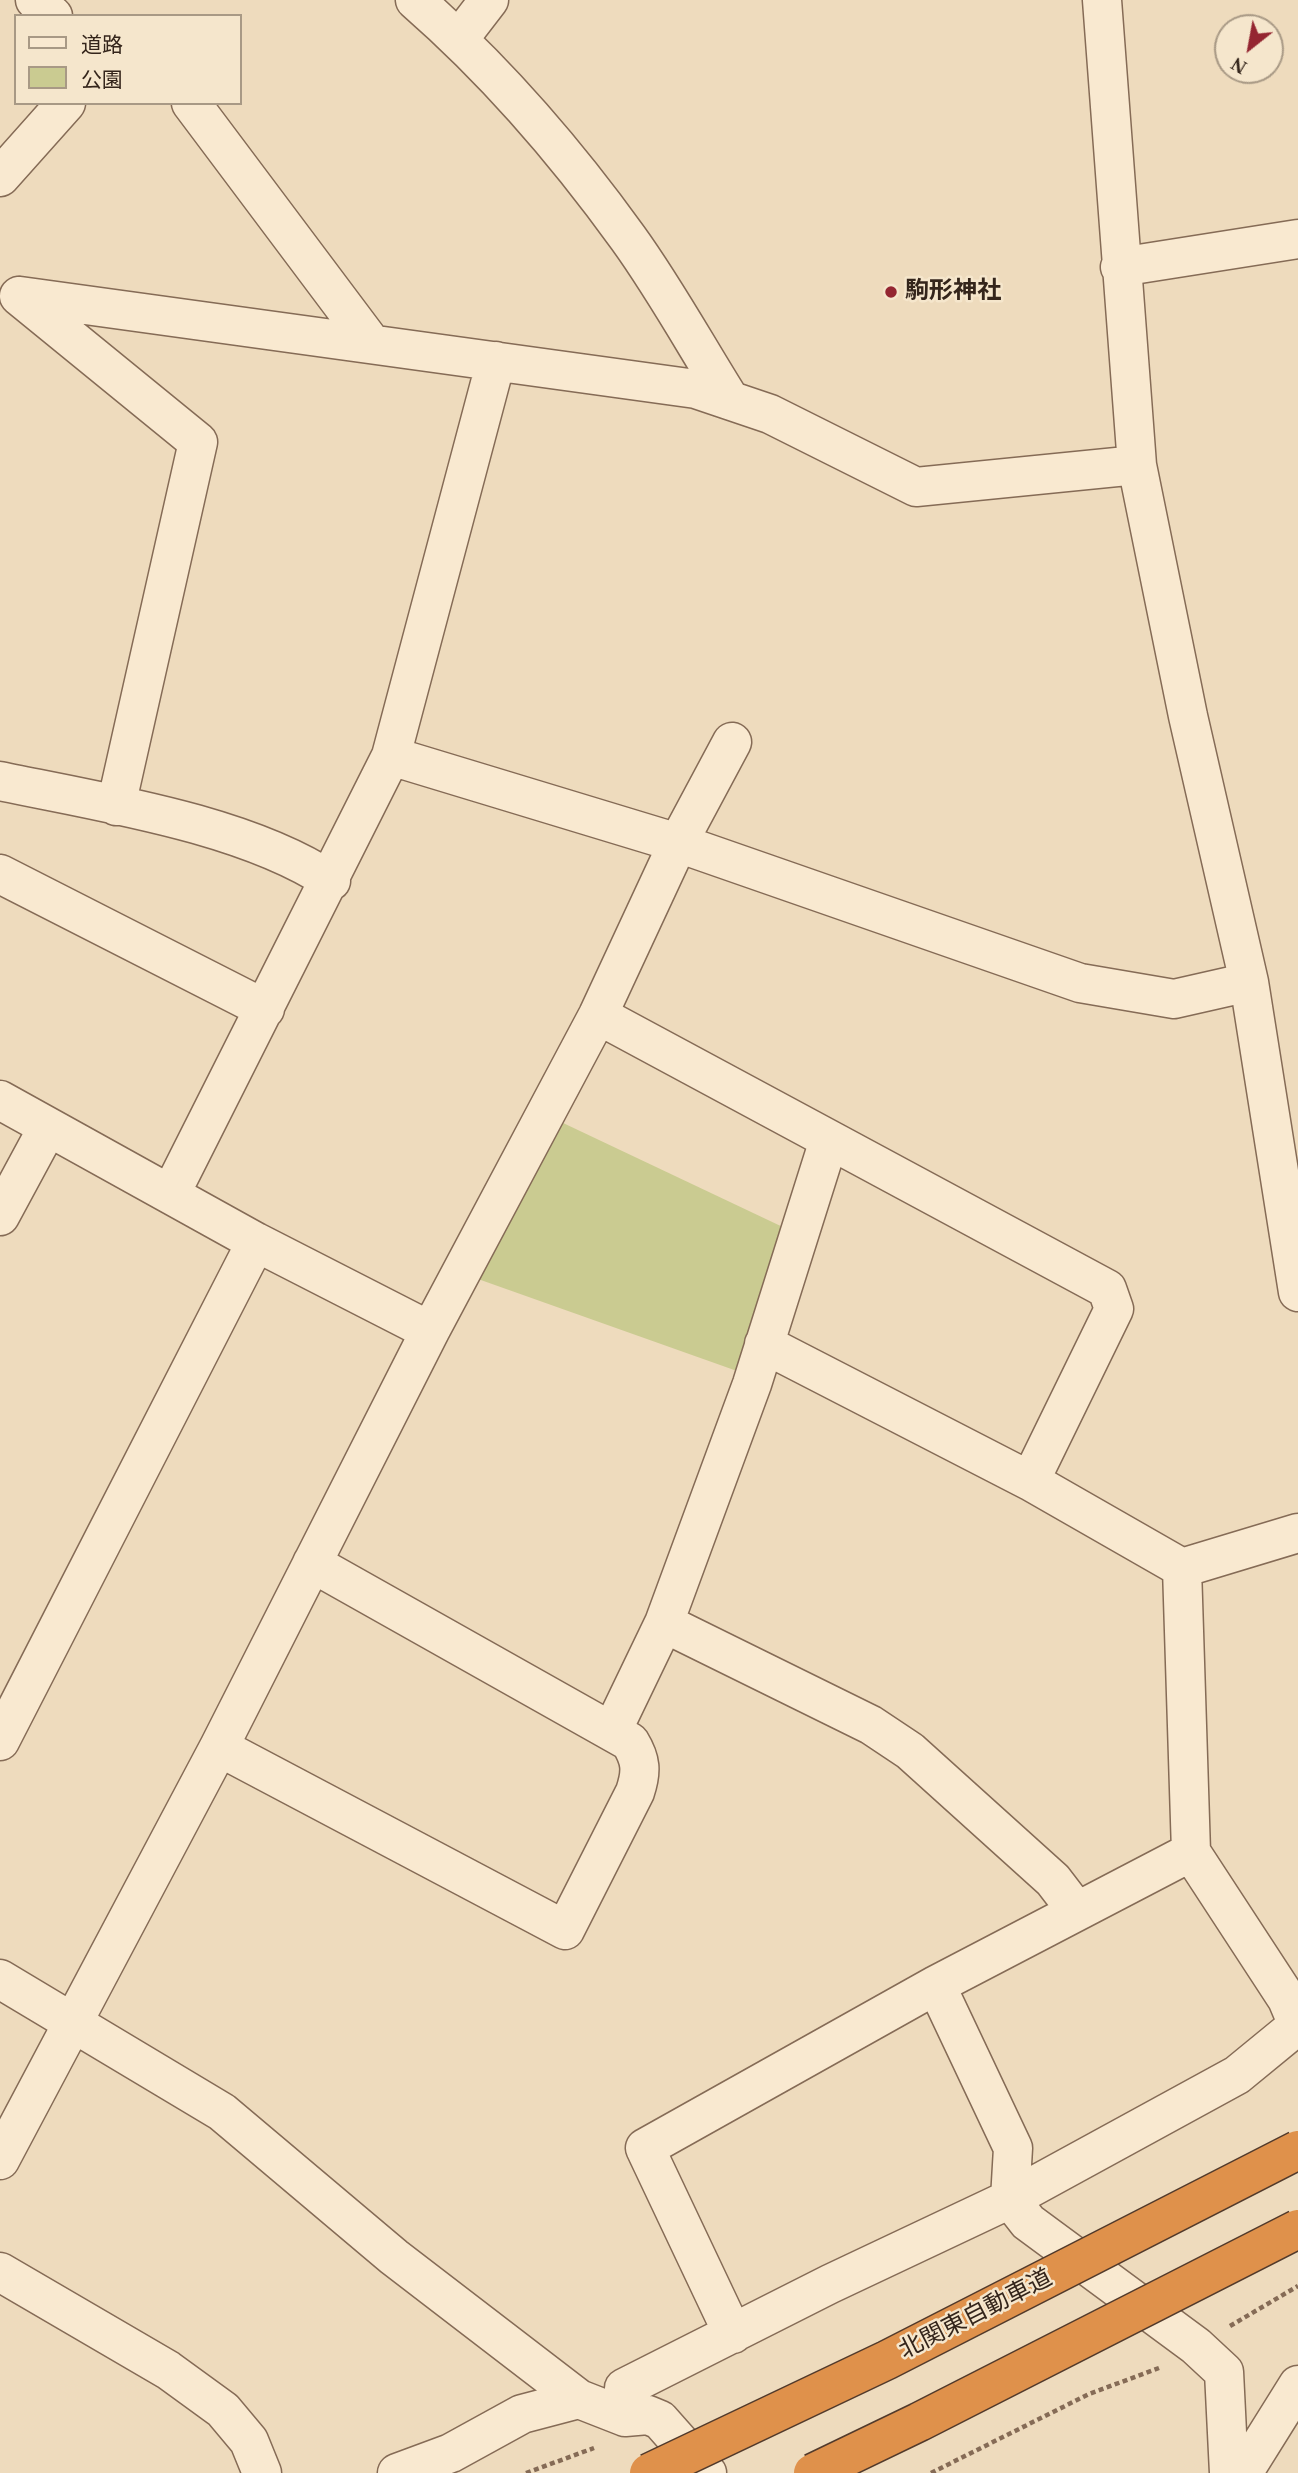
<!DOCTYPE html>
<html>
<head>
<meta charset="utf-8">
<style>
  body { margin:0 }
  #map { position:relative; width:1298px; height:2473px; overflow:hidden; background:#eedbbd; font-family:"Times New Roman","Noto Sans JP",serif }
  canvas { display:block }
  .legend { position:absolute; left:14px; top:14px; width:228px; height:91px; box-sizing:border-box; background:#f5e6cc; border:2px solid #a89985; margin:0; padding:9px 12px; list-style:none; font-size:21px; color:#34251b }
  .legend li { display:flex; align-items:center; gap:14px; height:35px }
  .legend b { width:35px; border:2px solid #a89985 }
  .north { position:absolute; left:1214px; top:14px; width:70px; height:70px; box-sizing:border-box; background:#f5e6cc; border:2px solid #a89985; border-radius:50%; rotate:211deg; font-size:19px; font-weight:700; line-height:28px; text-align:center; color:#34251b }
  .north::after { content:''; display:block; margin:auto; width:24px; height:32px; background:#942631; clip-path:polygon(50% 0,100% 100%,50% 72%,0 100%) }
</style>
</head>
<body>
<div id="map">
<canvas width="1298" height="2473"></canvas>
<ul class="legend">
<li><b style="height:9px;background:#f9e9d0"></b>道路</li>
<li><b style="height:19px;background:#cacb91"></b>公園</li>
</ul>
<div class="north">N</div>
</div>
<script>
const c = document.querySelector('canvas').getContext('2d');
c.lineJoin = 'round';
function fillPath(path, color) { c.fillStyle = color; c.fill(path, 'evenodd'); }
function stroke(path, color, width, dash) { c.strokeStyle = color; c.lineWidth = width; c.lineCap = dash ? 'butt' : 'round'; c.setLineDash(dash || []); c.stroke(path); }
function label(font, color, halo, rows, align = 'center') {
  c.font = font + ' "Times New Roman","Noto Sans JP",serif'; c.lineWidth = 5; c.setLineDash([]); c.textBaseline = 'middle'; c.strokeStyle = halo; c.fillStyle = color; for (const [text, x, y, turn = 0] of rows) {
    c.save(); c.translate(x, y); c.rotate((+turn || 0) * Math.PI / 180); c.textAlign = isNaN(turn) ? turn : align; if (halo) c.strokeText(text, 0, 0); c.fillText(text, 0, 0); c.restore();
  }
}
const green = new Path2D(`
  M561 1122 787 1229 737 1371 478 1279Z`);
const path = new Path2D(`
  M1230 2326 1298 2286
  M526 2473 594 2448
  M931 2473 1089 2394 1159 2368`);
const minor = new Path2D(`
  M35 0 53 16
  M415 0C494 69 566 152 628 238 665 289 696 346 730 400
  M1102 0 1137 465 1188 716 1249 982 1298 1292
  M459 39 489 0
  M191 103 371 343
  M0 177 66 103
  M1120 267 1298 239
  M19 296 198 442 116 806
  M20 296 696 389 770 414 916 487 1137 465
  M391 756 678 843 1080 983 1174 999 1249 982
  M0 781C101 802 246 824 331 881
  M0 874 265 1009
  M598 1015 1107 1289 1114 1309 1030 1481
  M0 1100 256 1242 430 1331
  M171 1193 391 756 496 361
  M0 1216 48 1127
  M764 1344 1030 1481 1182 1568 1298 1533
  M1182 1568 1191 1852 1287 1999 1298 2025
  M664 1623 871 1725 910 1751 1053 1880 1076 1910
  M613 1729 664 1623 752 1384 829 1140
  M0 1741 256 1242
  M219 1747 565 1930 635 1792C642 1771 641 1760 630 1742L312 1563
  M1191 1852 936 1985 1013 2148 1010 2199 1028 2222 1196 2346 1224 2372 1229 2473
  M0 1979 222 2112 394 2257 579 2399 625 2417 648 2415 660 2420 707 2473
  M0 2160 219 1747 430 1331 598 1015 678 843 732 742
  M0 2272 168 2370 223 2410 249 2441 262 2473
  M733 2334 645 2148 936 1985
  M625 2417 624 2388 830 2284 1010 2199 1237 2075 1298 2025
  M397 2473 451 2453 522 2414 579 2399
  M1243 2473 1298 2385`);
const highwayBridge = new Path2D(`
  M649 2473 887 2360 1298 2150
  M813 2473 919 2422 1298 2229`);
const markers = [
  [891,292,7,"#942631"]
];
const poiNames = [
  ["駒形神社",905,292]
];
const streetNames = [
  ["北関東自動車道",976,2315,-27]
];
fillPath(green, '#cacb91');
stroke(minor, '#856b56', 41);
stroke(path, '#856b56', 4.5, [5, 3.5]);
stroke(minor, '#f9e9d0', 38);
stroke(highwayBridge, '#523a2b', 41, []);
stroke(highwayBridge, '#df914b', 38);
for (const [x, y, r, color] of markers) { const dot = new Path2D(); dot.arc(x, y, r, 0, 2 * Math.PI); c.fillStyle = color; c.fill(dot); stroke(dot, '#f5e6cc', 2.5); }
label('bold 24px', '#34251b', '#f5e6cc', poiNames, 'left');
label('24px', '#34251b', '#f5e6cc', streetNames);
</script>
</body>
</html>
